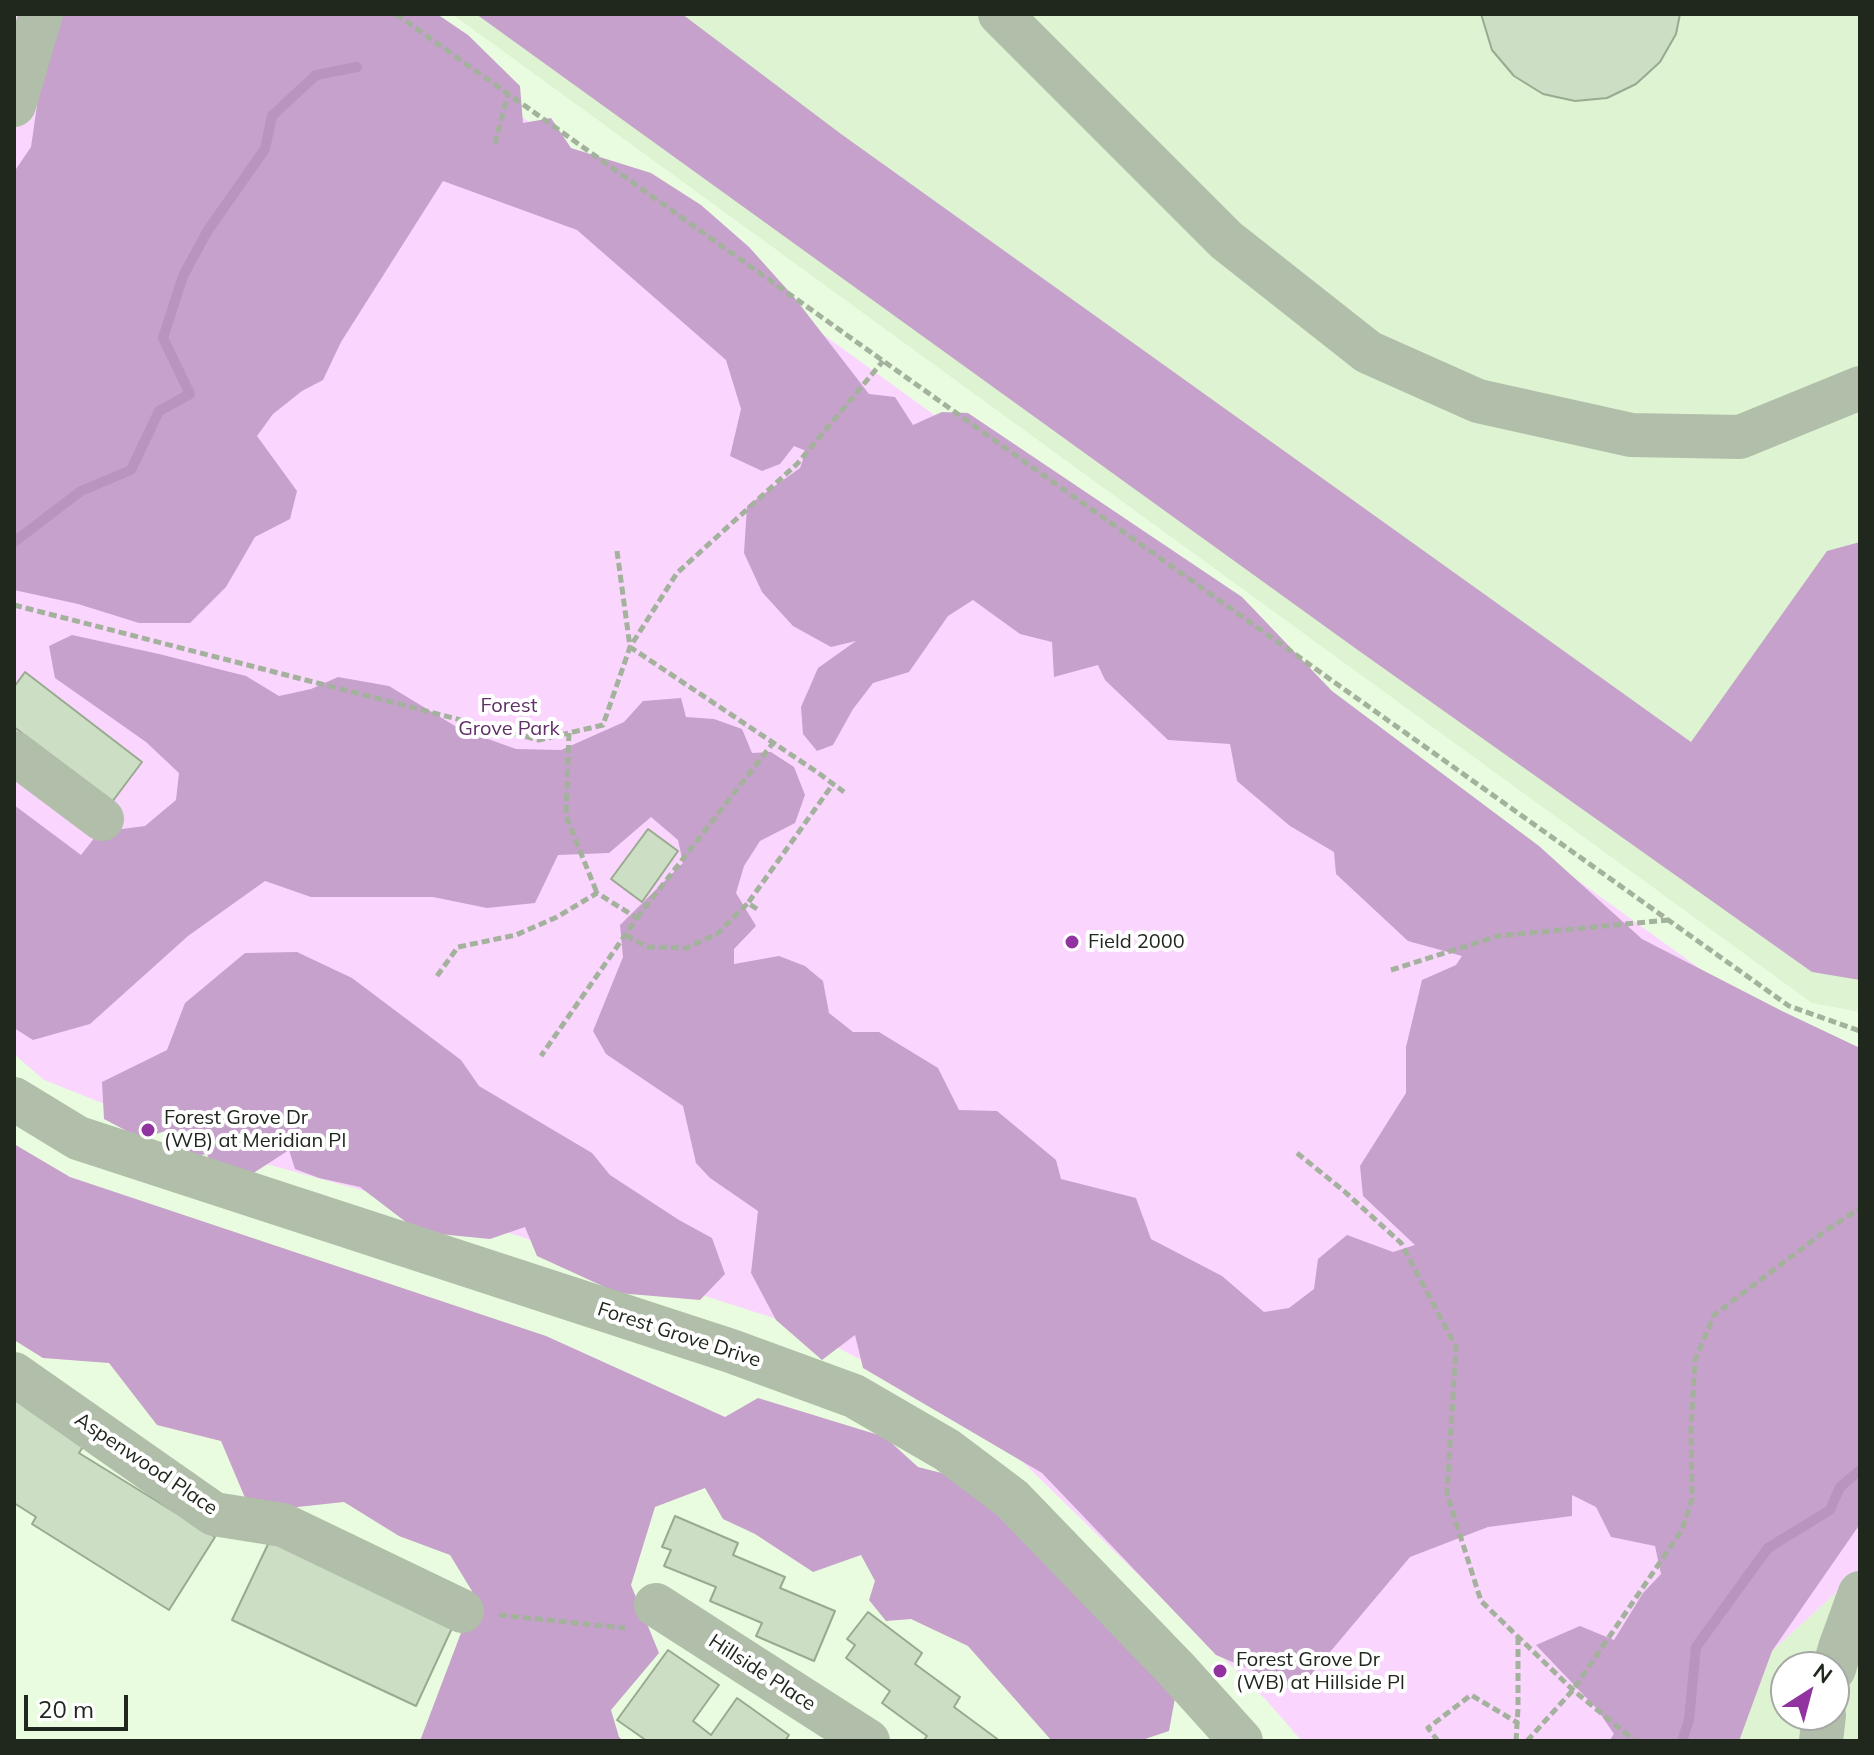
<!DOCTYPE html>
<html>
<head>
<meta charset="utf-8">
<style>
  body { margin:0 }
  #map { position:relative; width:1874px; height:1755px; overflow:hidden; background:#eafce0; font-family:Mulish,sans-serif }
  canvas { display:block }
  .frame { position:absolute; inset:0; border:16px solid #20271d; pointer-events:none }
  .north { position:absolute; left:1770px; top:1651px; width:80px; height:80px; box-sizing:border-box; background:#fff; border:2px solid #a6a9a5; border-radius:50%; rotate:36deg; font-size:22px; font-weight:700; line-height:32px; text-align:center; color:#20271d }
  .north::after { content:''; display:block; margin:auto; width:28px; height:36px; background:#91349f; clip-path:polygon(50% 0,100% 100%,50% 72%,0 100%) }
  .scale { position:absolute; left:24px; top:1695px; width:104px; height:36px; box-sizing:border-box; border:4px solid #20271d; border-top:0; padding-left:10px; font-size:24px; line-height:28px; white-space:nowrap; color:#20271d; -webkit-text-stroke:6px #fff; paint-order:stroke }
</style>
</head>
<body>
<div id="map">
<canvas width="1874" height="1755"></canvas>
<div class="frame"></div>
<div class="north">N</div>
<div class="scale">20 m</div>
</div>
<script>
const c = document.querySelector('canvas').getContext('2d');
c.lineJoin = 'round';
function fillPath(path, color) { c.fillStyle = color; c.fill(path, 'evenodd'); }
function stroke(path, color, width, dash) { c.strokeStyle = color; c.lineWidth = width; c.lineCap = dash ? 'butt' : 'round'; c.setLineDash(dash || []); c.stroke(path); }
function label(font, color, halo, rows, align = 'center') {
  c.font = font + ' Mulish,sans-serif'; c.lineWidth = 8; c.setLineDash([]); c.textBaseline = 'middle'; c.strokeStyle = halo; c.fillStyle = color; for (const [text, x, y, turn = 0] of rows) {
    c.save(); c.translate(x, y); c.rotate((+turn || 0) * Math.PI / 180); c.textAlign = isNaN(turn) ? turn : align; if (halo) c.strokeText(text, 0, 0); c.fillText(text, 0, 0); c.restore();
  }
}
const built = new Path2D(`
  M452 14H1860V1012L1812 1003Z
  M1860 1571V1741H1735L1772 1651ZM1786 1667H1834V1715H1786Z`);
const green = new Path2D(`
  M14 14H380L1775 1023 1860 1049V1571L1772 1651 1735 1741H1302L1266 1700 981 1421 789 1323 453 1215 233 1155 44 1080 14 1054Z`);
const forest = new Path2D(`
  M57 14H437L468 35 520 86 523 123 551 118 571 148 651 173 701 205 749 247 794 297 869 394 895 397 913 425 942 412 968 413 1242 597 1332 691 1539 846 1642 939 1782 1011 1860 1048V1524L1772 1651 1739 1741H1609L1614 1734 1597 1709 1536 1645 1580 1626 1614 1640 1643 1593 1661 1574 1655 1546 1611 1537 1596 1507 1572 1495V1516L1488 1527 1410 1557 1298 1690 1216 1655 1042 1473 863 1368 855 1335 822 1360 776 1320 751 1273 758 1211 710 1178 696 1163 683 1106 606 1054 593 1031 623 957 620 925 683 863 678 840 651 817 609 853 558 855 535 903 487 908 433 897H311L265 881 188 936 90 1024 33 1040 14 1028V805L81 855 99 832 145 826 176 800 179 773 146 742 55 678 49 646 72 635 159 654 246 676 279 696 311 689 338 677 389 686 460 729 516 749 561 750 624 722 643 701 681 698 686 717 714 719 742 729 752 753 771 752 794 767 805 795 795 823 760 841 744 866 736 893 756 926 734 949V964L779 956 805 966 823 981 829 1013 853 1032H879L938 1068 959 1110 997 1111 1056 1160 1061 1179 1136 1198 1151 1239 1222 1276 1264 1312 1289 1308 1314 1289 1318 1259 1347 1235 1393 1252 1415 1245 1363 1196 1360 1166 1406 1093V1047L1422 980 1456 965 1462 956 1408 941 1336 874 1334 852 1290 826 1237 781 1230 744 1168 740 1105 680 1098 665 1054 677 1052 642 1020 634 973 600 948 616 909 672 873 683 853 709 833 745 817 751 803 734 801 707 818 668 856 641 831 647 793 626 762 592 744 553 747 506 800 468 806 451 794 446 780 464 762 471 730 456 741 409 726 360 577 230 443 181 341 342 323 380 302 391 273 414 257 436 297 491 290 519 255 537 226 587 190 623H139L78 604 14 590V172L31 147 45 50Z
  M476 14H682L841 134 1691 742 1827 551 1860 542V980L1812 972 1355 648Z
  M297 952 352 978 461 1060 479 1086 592 1153 610 1175 679 1220 712 1238 725 1274 700 1300 618 1293 537 1256 525 1227 490 1239 419 1232 360 1187 319 1178 295 1169 289 1150 252 1174 211 1166 207 1154 181 1158 165 1131 142 1139 104 1119 102 1082 167 1050 185 1003 245 953Z
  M14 1144 70 1177 546 1336 725 1417 758 1398 885 1437 918 1467 985 1484 1175 1698 1169 1731 1139 1741 1051 1740 968 1646 911 1619 886 1621 869 1600 875 1581 861 1555 813 1572 755 1534 723 1519 705 1488 655 1507 631 1585 659 1653 611 1710 619 1737 623 1741H420L475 1596 450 1555 399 1536 344 1502 251 1512 221 1441 157 1425 109 1363 43 1358 14 1340Z`);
const stream = new Path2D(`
  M14 542 81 491 131 470 159 411 190 394 163 338 183 276 208 230 265 149 272 116 316 75 357 67
  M1682 1741 1689 1720 1696 1647 1768 1548 1830 1510 1840 1487 1860 1470`);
const building = new Path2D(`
  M1481 14H1680L1676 34 1660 62 1636 84 1607 98 1575 101 1543 94 1514 76 1492 50Z
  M25 672 142 762 112 802 14 727V687Z
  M648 829 678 851 642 902 611 879Z
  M14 1388 86 1442 79 1453 215 1537 169 1610 32 1524 36 1517 14 1503Z
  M675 1516 738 1543 733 1555 785 1577 780 1588 835 1611 814 1661 756 1636 762 1623 710 1601 716 1587 664 1566 671 1550 662 1547Z
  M270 1540 453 1626 416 1706 232 1620Z
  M868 1612 922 1653 915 1664 960 1697 954 1707 1000 1741H923L927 1736 882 1703 890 1691 846 1658 855 1645 847 1639Z
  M668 1650 719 1685 693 1721 711 1735 737 1698 789 1735 785 1741H647L617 1720Z`);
const path = new Path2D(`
  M396 14 1789 1006 1860 1031
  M495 144 508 94
  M617 551 630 647 817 772 844 792
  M14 605 539 740 603 725 630 647 677 573 797 464 883 361
  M569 733 566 816 597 893
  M757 909 748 903 833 784
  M637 918 773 743
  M626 935 647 947 686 948 717 934 748 903
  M1391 970 1498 936 1668 920
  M437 976 458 947 516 935 557 917 597 893 637 918 541 1056
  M1297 1153 1344 1191 1401 1243 1456 1347 1447 1494 1481 1601 1573 1690 1635 1741
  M499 1615 625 1628
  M1438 1741 1428 1728 1471 1695 1518 1723
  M1516 1741 1518 1709V1638
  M1527 1741 1573 1690 1682 1530 1692 1499 1691 1428 1695 1360 1714 1315 1824 1232 1860 1208`);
const minor = new Path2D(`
  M1000 14 1226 240 1368 352 1478 401 1631 435 1740 437 1860 388
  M14 105 41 14
  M14 753 102 819
  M14 1099 78 1138 731 1351 854 1396 947 1450 1012 1499 1177 1670 1241 1741
  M14 1374 214 1514 283 1525 462 1611
  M656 1605 868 1741
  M1834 1669 1840 1648 1860 1593
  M1821 1741 1824 1715`);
const markers = [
  [1072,942,8,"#91349f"],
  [148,1130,8,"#91349f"],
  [1220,1671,8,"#91349f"]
];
const parkNames = [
  ["Forest",509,706],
  ["Grove Park",509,729]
];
const poiNames = [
  ["Field 2000",1088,942],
  ["Forest Grove Dr",164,1118],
  ["(WB) at Meridian Pl",164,1141],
  ["Forest Grove Dr",1236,1660],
  ["(WB) at Hillside Pl",1236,1683]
];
const streetNames = [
  ["Forest Grove Drive",679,1335,18],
  ["Aspenwood Place",146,1464,34],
  ["Hillside Place",762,1673,33]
];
fillPath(built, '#ddf3d1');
fillPath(green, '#fad6ff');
fillPath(forest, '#c6a1cb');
stroke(stream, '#b994be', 10);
fillPath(building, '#ccdec3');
stroke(building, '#99aa90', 2);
stroke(path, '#a4b29d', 5, [8, 4]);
stroke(minor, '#b1beaa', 44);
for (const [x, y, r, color] of markers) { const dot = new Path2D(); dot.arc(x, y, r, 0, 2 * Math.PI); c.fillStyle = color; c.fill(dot); stroke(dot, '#fff', 3); }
label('20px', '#5f3166', '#fff', parkNames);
label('20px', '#20271d', '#fff', poiNames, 'left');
label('20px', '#20271d', '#fff', streetNames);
</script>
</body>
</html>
